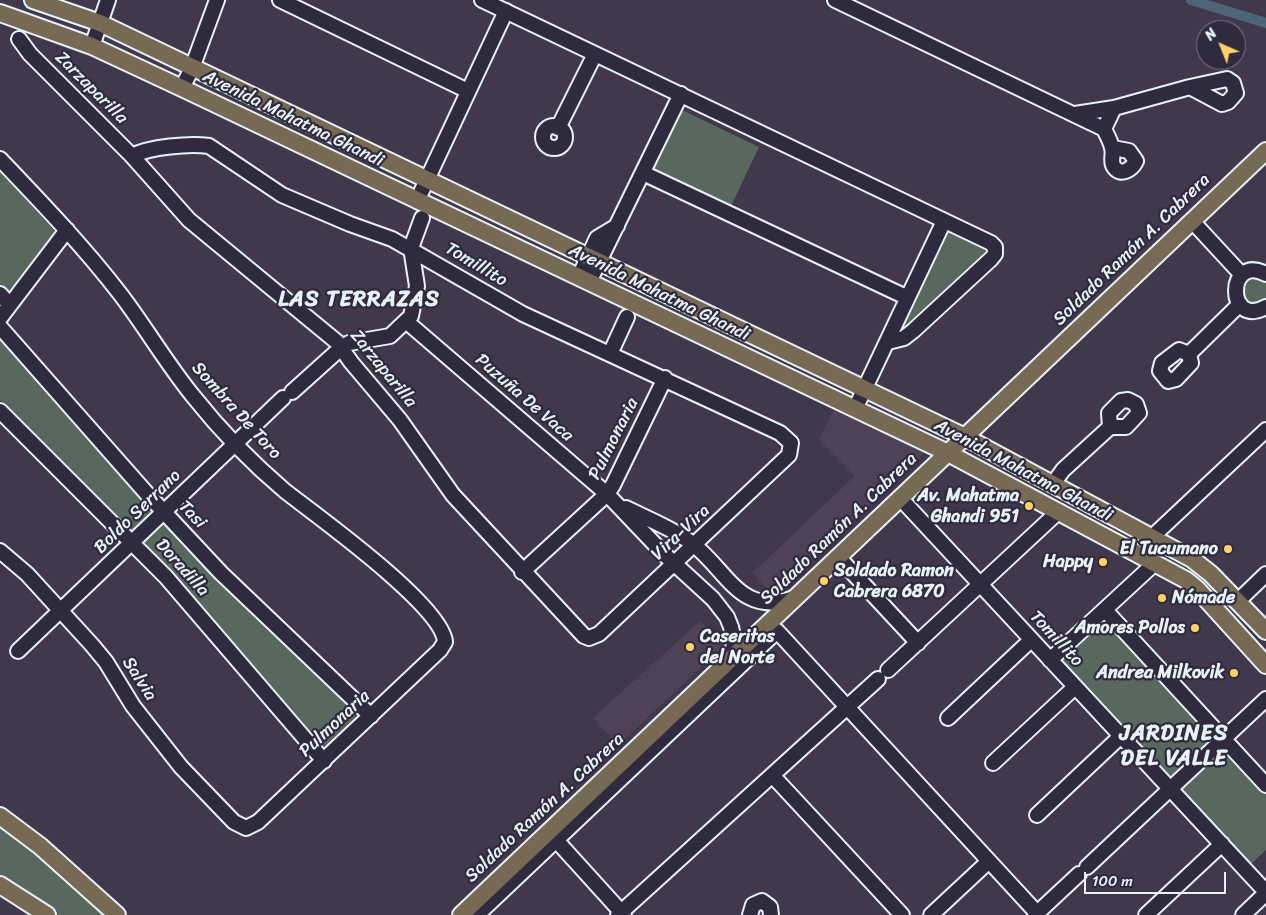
<!DOCTYPE html>
<html>
<head>
<meta charset="utf-8">
<style>
  body { margin:0 }
  #map { position:relative; width:1266px; height:915px; overflow:hidden; background:#42384c; font-family:Sriracha,sans-serif }
  canvas { display:block }
  .north { position:absolute; left:1196px; top:20px; width:50px; height:50px; box-sizing:border-box; background:#2f2a3d; border:1px solid #797a88; border-radius:50%; rotate:316deg; font-size:14px; font-weight:700; line-height:20px; text-align:center; color:#e8f1f8 }
  .north::after { content:''; display:block; margin:auto; width:18px; height:22px; background:#ffd166; clip-path:polygon(50% 0,100% 100%,50% 72%,0 100%) }
  .scale { position:absolute; left:1084px; top:872px; width:142px; height:22px; box-sizing:border-box; border:2px solid #e8f1f8; border-top:0; padding-left:6px; font-size:15px; line-height:18px; white-space:nowrap; color:#e8f1f8; -webkit-text-stroke:4px #2f2a3d; paint-order:stroke }
</style>
</head>
<body>
<div id="map">
<canvas width="1266" height="915"></canvas>
<div class="north">N</div>
<div class="scale">100 m</div>
</div>
<script>
const c = document.querySelector('canvas').getContext('2d');
c.lineJoin = 'round';
function fillPath(path, color) { c.fillStyle = color; c.fill(path, 'evenodd'); }
function stroke(path, color, width, dash) { c.strokeStyle = color; c.lineWidth = width; c.lineCap = dash ? 'butt' : 'round'; c.setLineDash(dash || []); c.stroke(path); }
function label(font, color, halo, rows, align = 'center') {
  c.font = font + ' Sriracha,sans-serif'; c.lineWidth = 4.5; c.setLineDash([]); c.textBaseline = 'middle'; c.strokeStyle = halo; c.fillStyle = color; for (const [text, x, y, turn = 0] of rows) {
    c.save(); c.translate(x, y); c.rotate((+turn || 0) * Math.PI / 180); c.textAlign = isNaN(turn) ? turn : align; if (halo) c.strokeText(text, 0, 0); c.fillText(text, 0, 0); c.restore();
  }
}
const built = new Path2D(`
  M837 404 927 450 774 595 752 573 855 476 819 440Z
  M700 621 724 646 618 745 593 718Z`);
const green = new Path2D(`
  M682 110 759 147 731 206 652 169Z
  M0 170 57 234 8 296 0 290Z
  M946 231 985 250 983 259 907 330 900 326Z
  M1266 273V307L1251 310 1236 286 1238 280Z
  M0 335 154 510 155 514 137 533 129 532 0 400Z
  M161 524 169 527 354 709 356 719 328 745 320 746 144 546 143 542Z
  M1104 620 1215 740 1172 780 1060 660Z
  M1223 747 1266 793V850L1251 864 1180 788Z
  M0 824 54 864 109 915H52L0 881Z`);
const canal = new Path2D(`
  M1191 0 1266 23`);
const minor = new Path2D(`
  M280 0 468 91
  M482 0 991 243 995 247V254L991 259 913 331 904 338 888 342
  M835 0 1104 129
  M19 39 30 54 132 156 189 220 337 342 351 362 400 420 453 495 584 636 589 638 599 634 789 455 791 443 780 433 523 314 392 239 350 224 282 195 209 146C190 143 149 147 132 156
  M92 46 108 0
  M182 88 192 68 217 0
  M1075 114 1114 108 1190 87 1222 104 1228 102 1236 93 1233 83 1227 79 1190 87
  M543 137a11 11 0 1 1 22 0a11 11 0 1 1-22 0Z
  M558 128 595 54
  M1113 148 1129 151 1136 161C1132 169 1121 177 1114 167 1110 162 1114 154 1112 148 1111 142 1107 135 1104 129L1114 108
  M0 159C42 203 84 247 121 295 146 328 167 364 193 396 220 430 252 463 285 491 317 516 443 606 445 642L440 650 258 822 246 828 234 822 181 767 133 706 106 662 92 645 27 574 0 551
  M643 173 906 297
  M417 201 506 11
  M1192 221 1242 275
  M1266 274C1226 253 1226 329 1266 307
  M579 277 597 238 617 226
  M589 282 681 94
  M0 294 10 305
  M0 318 67 230
  M407 322 607 494 665 555 713 599 727 617 731 627 734 640 732 659
  M0 327 149 496 221 573 371 716
  M610 354 627 317
  M1189 354 1191 363 1176 379 1168 381 1160 371 1162 363 1179 350 1189 354 1240 304
  M292 392 342 347 349 343 390 336 411 316 417 286 411 248 422 218
  M855 409 944 221
  M0 411 166 577 324 761
  M1053 484 1063 470 1110 427H1126L1139 413 1136 404 1128 400 1121 401 1109 413 1110 427
  M901 499 1266 892
  M626 508C648 519 674 529 694 545 728 572 741 617 794 598
  M1152 537 1266 430
  M839 558 918 643
  M522 572 607 494 613 485 665 378
  M1238 601 1266 574
  M1105 610 1266 785
  M18 651 283 398
  M1050 660 1155 563
  M888 670 1058 512
  M948 718 1031 640
  M993 763 1075 687
  M772 775 902 915
  M1037 815 1121 736
  M556 840 624 915
  M1087 867 1266 699
  M477 915 777 631 1037 913
  M618 915 878 679
  M750 915 753 905 762 901 770 907 771 915
  M931 915 989 861
  M1035 915 1079 874
  M1146 915 1222 844
  M1243 915 1266 893`);
const major = new Path2D(`
  M33 0 100 23 965 437 1192 559 1211 574 1266 631
  M0 13 92 46 182 88 948 453 1186 580 1197 589 1266 665
  M0 816 40 846 117 915
  M0 885 47 915
  M461 915 1266 151`);
const markers = [
  [1029,506,5,"#ffd166"],
  [1228,549,5,"#ffd166"],
  [1103,562,5,"#ffd166"],
  [824,581,5,"#ffd166"],
  [1162,598,5,"#ffd166"],
  [1195,628,5,"#ffd166"],
  [690,647,5,"#ffd166"],
  [1234,673,5,"#ffd166"]
];
const streetNames = [
  ["Zarzaparilla",91,88,45],
  ["Avenida Mahatma Ghandi",293,119,26],
  ["Soldado Ramón A. Cabrera",1132,250,-44],
  ["Tomillito",476,265,31],
  ["Avenida Mahatma Ghandi",659,293,26],
  ["Zarzaparilla",383,369,51],
  ["Puzuña De Vaca",524,398,41],
  ["Sombra De Toro",236,411,48],
  ["Pulmonaria",614,439,-63],
  ["Avenida Mahatma Ghandi",1023,471,28],
  ["Boldo Serrano",138,512,-44],
  ["Tasi",192,515,46],
  ["Soldado Ramón A. Cabrera",839,529,-44],
  ["Vira-Vira",681,533,-43],
  ["Doradilla",182,568,48],
  ["Tomillito",1056,639,47],
  ["Salvia",139,679,57],
  ["Pulmonaria",335,724,-43],
  ["Soldado Ramón A. Cabrera",545,808,-43]
];
const poiNames = [
  ["Av. Mahatma",1019,496],
  ["Ghandi 951",1019,517],
  ["El Tucumano",1218,549],
  ["Happy",1093,562],
  ["Soldado Ramon",834,571,"left"],
  ["Cabrera 6870",834,592,"left"],
  ["Nómade",1172,598,"left"],
  ["Amores Pollos",1185,628],
  ["Caseritas",700,637,"left"],
  ["del Norte",700,658,"left"],
  ["Andrea Milkovik",1224,673]
];
const districtNames = [
  ["LAS TERRAZAS",359,300],
  ["JARDINES",1174,734],
  ["DEL VALLE",1174,759]
];
fillPath(built, '#504256');
fillPath(green, '#58685f');
stroke(canal, '#4d6578', 10);
stroke(minor, '#e8f1f8', 18);
stroke(major, '#e8f1f8', 20);
stroke(minor, '#2f2a3d', 14);
stroke(major, '#776a54', 16);
for (const [x, y, r, color] of markers) { const dot = new Path2D(); dot.arc(x, y, r, 0, 2 * Math.PI); c.fillStyle = color; c.fill(dot); stroke(dot, '#2f2a3d', 2); }
label('18px', '#e8f1f8', '#2f2a3d', streetNames);
label('bold 18px', '#e8f1f8', '#2f2a3d', poiNames, 'right');
c.letterSpacing = '1px';
label('bold 22px', '#e8f1f8', '#2f2a3d', districtNames);
c.letterSpacing = '0px';
</script>
</body>
</html>
